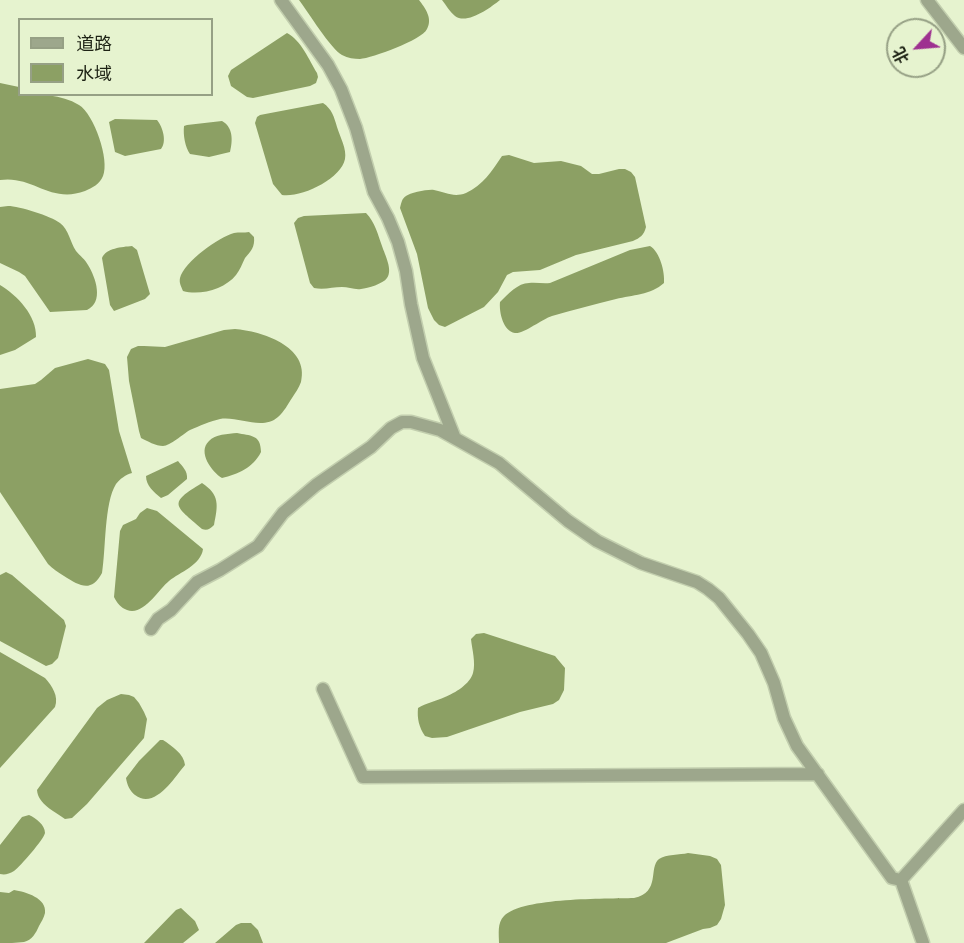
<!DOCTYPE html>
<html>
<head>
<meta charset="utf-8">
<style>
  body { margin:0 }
  #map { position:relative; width:964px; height:943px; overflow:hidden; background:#e6f3cf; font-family:Spectral,"Noto Sans SC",serif }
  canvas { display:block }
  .legend { position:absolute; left:18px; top:18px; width:195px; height:78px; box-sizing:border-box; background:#e6f3cf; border:2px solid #96a085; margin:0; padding:8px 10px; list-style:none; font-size:18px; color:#1e2315 }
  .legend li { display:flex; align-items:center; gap:12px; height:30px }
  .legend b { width:30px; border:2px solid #96a085 }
  .north { position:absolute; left:886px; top:18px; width:60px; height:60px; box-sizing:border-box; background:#e6f3cf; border:2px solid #96a085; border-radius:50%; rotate:244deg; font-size:16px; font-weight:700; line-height:24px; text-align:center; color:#1e2315 }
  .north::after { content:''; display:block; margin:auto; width:21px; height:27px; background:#9e3190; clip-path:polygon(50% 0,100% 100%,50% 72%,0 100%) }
</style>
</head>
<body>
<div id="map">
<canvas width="964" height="943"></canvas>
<ul class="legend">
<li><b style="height:8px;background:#9da78c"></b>道路</li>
<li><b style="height:16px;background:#8ca064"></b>水域</li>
</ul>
<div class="north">北</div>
</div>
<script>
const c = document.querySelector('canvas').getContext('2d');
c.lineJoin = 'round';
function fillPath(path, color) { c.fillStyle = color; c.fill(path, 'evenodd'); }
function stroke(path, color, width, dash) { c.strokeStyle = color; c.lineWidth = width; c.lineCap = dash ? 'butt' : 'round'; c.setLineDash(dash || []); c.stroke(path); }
const water = new Path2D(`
  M299 0H419C425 8 433 18 427 29 422 40 372 58 360 59 354 59 348 58 342 55 331 49 308 12 299 0Z
  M442 0H500C490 8 467 25 455 16 450 12 446 5 442 0Z
  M287 33C301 40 309 60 317 73L318 77 316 83 310 86 253 98 247 97 231 86 228 76 231 70Z
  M0 83 19 87 20 94C39 94 61 94 79 105 94 114 110 160 103 176 100 184 92 188 85 191 50 204 33 175 0 180Z
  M323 103C332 109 334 117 337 127 340 137 347 149 345 159 341 179 301 198 282 195L273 184 255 123 257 117 260 115Z
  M115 119 157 120C163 127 167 142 161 149L125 156 115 152 109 122Z
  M222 121C233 127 233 140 230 152L209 157 190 154C185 147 183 135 184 126L187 125Z
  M509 155 534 163 561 161 581 166 592 174H599L619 169H625L631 172 635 177 646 227C644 235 640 238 633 241L576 255 540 270 513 272 507 275 498 292 484 307 445 327 439 325 434 320 428 308 417 254 400 208C401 204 402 198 406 196 410 193 428 189 434 190 446 192 453 198 466 193 483 185 492 171 502 156Z
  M8 206C19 206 51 216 60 223 69 230 70 242 76 251 80 256 85 259 88 265 96 278 104 302 87 310L50 312 25 276 19 272 0 263V207Z
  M366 213C375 222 378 235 382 246 385 255 393 270 387 278 383 284 368 288 361 289 355 290 348 287 342 287 333 287 324 290 314 288L310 283 294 223 298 218 304 216Z
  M249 232 254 237C255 247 251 251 245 258 242 264 240 270 236 275 225 289 200 296 183 291 181 286 179 283 180 278 184 262 219 237 234 233 239 232 244 233 249 232Z
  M132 246 137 250 150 294 145 299 114 311 110 305 102 258C106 248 122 247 132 246Z
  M650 246C660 252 665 272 664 283 651 295 632 295 616 299 595 304 573 310 552 316 542 319 524 334 515 333 503 331 499 312 500 302 508 294 518 283 529 283 536 282 543 284 550 283L630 250Z
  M0 285C17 295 37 316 36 337L15 350 0 355Z
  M235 329C261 331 310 346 301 382 299 388 295 393 292 398 288 404 284 412 278 417 262 431 239 416 220 419 211 421 199 426 190 430 183 434 170 446 163 446 156 446 147 441 141 438L139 431 129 381 127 357 131 349 138 346H144L165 347 224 330Z
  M88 359 105 364 109 370 119 431 132 473C125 475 120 479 116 484 104 503 106 550 102 573 91 593 80 586 64 576 58 572 53 569 48 564L0 492V389L35 384 41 380 55 368Z
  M237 433C250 436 261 434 261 452 253 468 238 474 222 478 212 472 197 452 209 441 215 434 228 434 237 433Z
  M178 461C182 466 188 471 187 479L168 495 161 498C154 492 146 486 146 476Z
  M202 483C220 495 218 505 214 525 210 529 207 531 202 529 175 505 167 504 202 483Z
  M147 508 157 511 203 549C201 565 180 572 169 581 158 590 144 616 127 610 121 608 117 603 114 597L120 531 123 525 136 519 140 513Z
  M6 572 12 575 64 620 66 626 58 658 52 664 46 666 0 641V575Z
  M484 633 555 656 565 668 564 690 559 700 553 704 520 712 447 737 432 738 425 736C419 727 417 719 418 708 426 703 436 701 445 697 455 693 470 684 473 673 476 663 472 649 471 639L476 634Z
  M0 652 45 678C52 686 59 696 55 707L0 768Z
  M121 694 129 695 134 697 139 703 144 712 147 719 144 738 87 804 72 818 65 819C54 811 38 804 37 790L97 708 107 700Z
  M160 740H163C172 746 184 754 185 765 174 778 155 810 135 795 130 791 127 785 126 778L139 761Z
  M29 815C36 818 45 825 45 833 44 839 20 867 14 871 9 874 5 875 0 874V845L22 817Z
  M688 853 710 856 717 859 721 865 725 905 721 919 717 925 710 928 703 929 666 943H499C499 934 497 923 504 916 523 897 606 899 634 898 661 892 648 868 659 859 666 854 680 855 688 853Z
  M14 890C26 892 47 898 45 913 44 918 41 922 39 926 36 933 32 940 24 942 17 943 7 943 0 943V892L9 893Z
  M181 908 195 921 199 930 183 943H144L176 910Z
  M241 923H251L258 930 263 943H215L236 925Z`);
const minor = new Path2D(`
  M281 0 328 65 341 89 356 128 374 192 388 218 398 242 406 271 411 304 423 358 454 436
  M927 0 964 48
  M151 629 158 619 171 610 197 582 220 570 258 546 283 513 316 485 371 447 391 428 402 422H411L440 430 499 463 568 521 597 541 641 563 697 582 708 589 719 598 748 634 761 653 774 683 784 718 797 746 892 878 901 880
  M323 689 363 777 818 774
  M901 880 964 810
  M901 880 923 943`);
fillPath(water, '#8ca064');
stroke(minor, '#c2ceae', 15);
stroke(minor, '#9da78c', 12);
</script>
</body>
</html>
